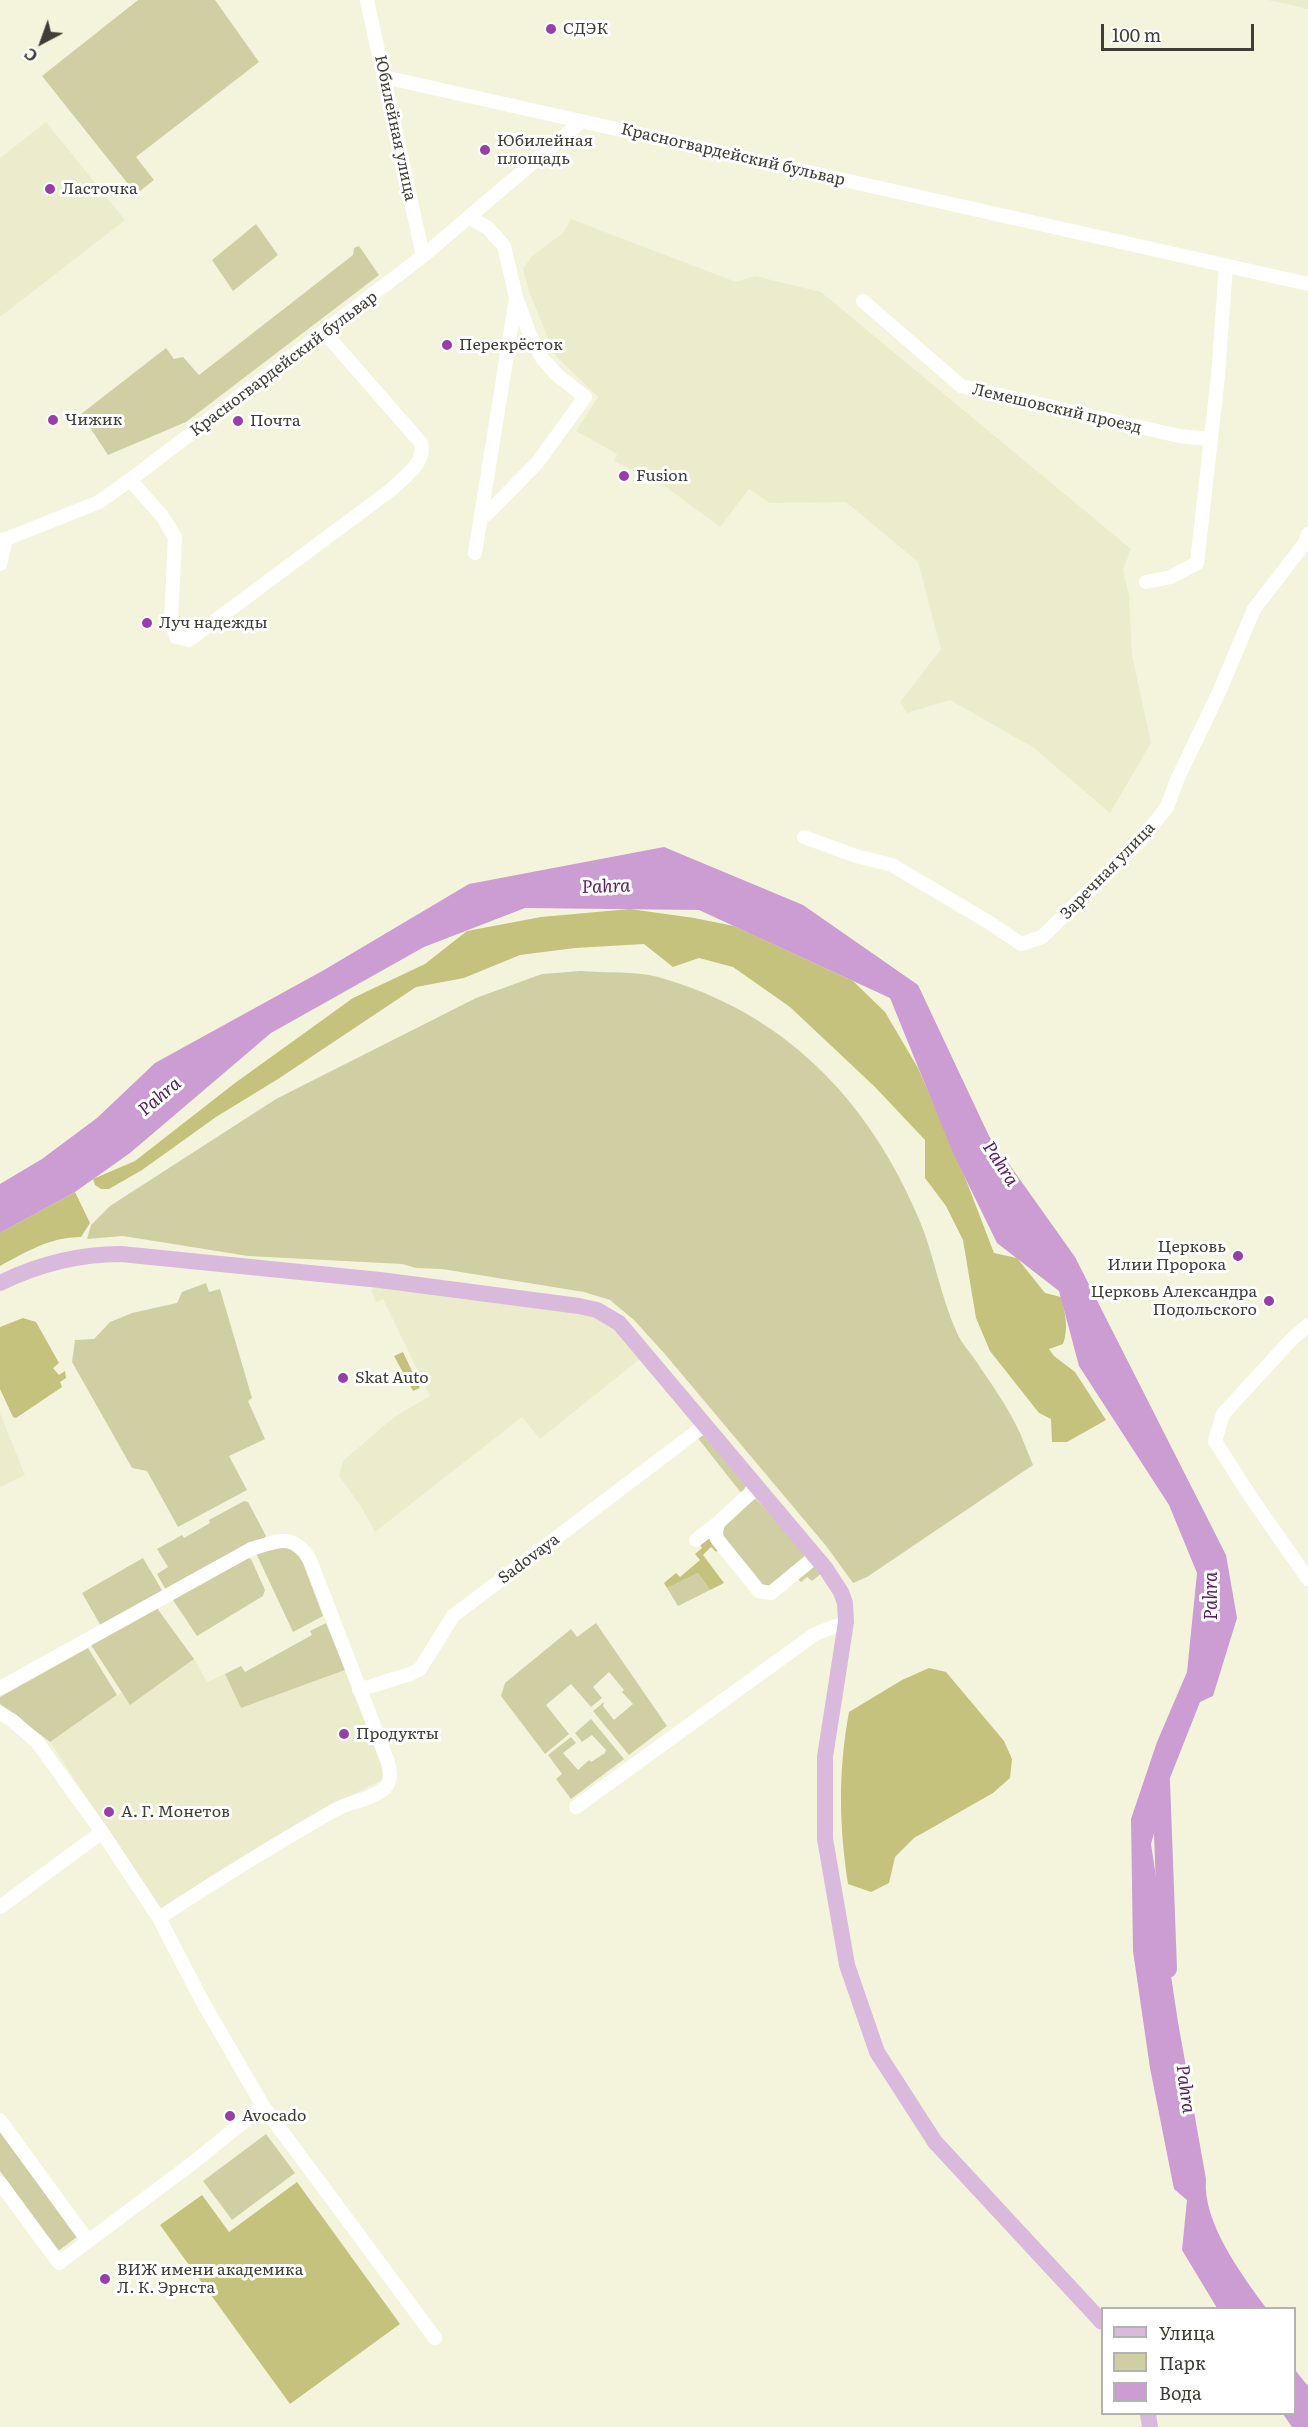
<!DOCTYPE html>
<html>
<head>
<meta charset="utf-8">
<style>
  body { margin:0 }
  #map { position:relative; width:1308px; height:2427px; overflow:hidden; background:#f4f4dc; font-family:Literata,serif }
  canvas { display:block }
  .legend { position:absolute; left:1101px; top:2307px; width:195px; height:108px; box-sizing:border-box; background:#fff; border:2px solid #b2b2ae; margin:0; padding:8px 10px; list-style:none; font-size:18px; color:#3e3e34 }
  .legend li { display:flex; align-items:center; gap:12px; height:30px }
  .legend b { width:30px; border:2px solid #b2b2ae }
  .north { position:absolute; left:12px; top:12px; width:60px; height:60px; -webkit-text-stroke:4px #fff; paint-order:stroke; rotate:221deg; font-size:16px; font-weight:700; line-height:24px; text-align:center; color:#3e3e34 }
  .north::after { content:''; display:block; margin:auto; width:21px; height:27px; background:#3e3e34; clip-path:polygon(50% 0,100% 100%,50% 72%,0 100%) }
  .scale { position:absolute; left:1101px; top:24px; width:153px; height:27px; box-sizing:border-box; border:3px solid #3e3e34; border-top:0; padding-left:8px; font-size:18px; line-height:21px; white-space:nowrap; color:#3e3e34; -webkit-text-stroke:4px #fff; paint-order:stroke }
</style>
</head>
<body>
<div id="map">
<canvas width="1308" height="2427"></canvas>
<ul class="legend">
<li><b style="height:8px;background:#d9badd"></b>Улица</li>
<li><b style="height:16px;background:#d0cfa3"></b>Парк</li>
<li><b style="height:16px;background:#cb9dd2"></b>Вода</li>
</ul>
<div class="north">С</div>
<div class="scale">100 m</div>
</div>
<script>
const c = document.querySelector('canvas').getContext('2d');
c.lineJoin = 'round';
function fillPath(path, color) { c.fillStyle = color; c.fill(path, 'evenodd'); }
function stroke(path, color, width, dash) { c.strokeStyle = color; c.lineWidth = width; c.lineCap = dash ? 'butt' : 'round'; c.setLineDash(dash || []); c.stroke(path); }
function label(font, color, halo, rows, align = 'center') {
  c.font = font + ' Literata,serif'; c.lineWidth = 6; c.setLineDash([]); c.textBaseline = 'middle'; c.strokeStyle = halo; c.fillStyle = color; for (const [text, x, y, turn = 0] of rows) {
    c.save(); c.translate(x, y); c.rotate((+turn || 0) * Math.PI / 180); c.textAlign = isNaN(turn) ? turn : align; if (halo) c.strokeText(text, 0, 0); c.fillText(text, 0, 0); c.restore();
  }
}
const built = new Path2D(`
  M1268 0H1308V9Z
  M46 122 125 220 0 317V158Z
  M571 219 736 282 755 276 821 292 1131 549 1123 570 1129 595 1132 655 1151 743 1110 813 1034 748 950 700 907 713 900 702 941 649 918 562 846 502 770 503 749 489 720 527 666 487 614 461 617 454 576 431 598 397 555 355 530 294 523 269 532 256 563 233Z
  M379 1286 597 1310 646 1354 540 1439 522 1417 375 1532 360 1505 339 1476 343 1461 394 1417 430 1396 383 1299 376 1302 371 1290Z
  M0 1413 25 1475 0 1487Z
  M194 1659 207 1682 225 1674 241 1708 345 1670 386 1778 348 1797 161 1911 50 1742 122 1692 130 1704Z`);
const green = new Path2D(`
  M138 0H215L259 62 136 157 154 180 136 194 42 76Z
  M256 224 278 255 233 291 212 260Z
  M359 246 379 275 186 422 108 455 81 414 166 348 174 359 183 357 199 375 353 255 354 248Z
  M581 971C604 973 636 971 658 977 784 1012 869 1100 919 1219 935 1257 940 1297 958 1335 962 1344 970 1352 976 1361 989 1381 1004 1401 1015 1423 1022 1436 1027 1451 1033 1465L867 1577 853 1583 827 1547 664 1353 634 1320 610 1300 584 1292 442 1269 416 1268 402 1264 248 1256 123 1236 87 1239 91 1225 110 1206 276 1099 476 998 542 974Z
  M206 1283 209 1292 220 1289 252 1398 248 1401 265 1439 229 1456 247 1490 178 1527 147 1471 132 1468 72 1362 75 1340 94 1339 110 1322 132 1313 177 1303 182 1292Z
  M701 1435H706L746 1486 742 1494 697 1437Z
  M756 1499 803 1550 805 1558 766 1592 716 1532 750 1500Z
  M244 1501 248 1502 266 1536 264 1540 167 1592 157 1574 168 1567 157 1549 182 1535 184 1538 210 1523 209 1520Z
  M286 1545 298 1550 323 1616 293 1632 256 1553Z
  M245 1557 251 1559 265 1590 263 1596 197 1636 171 1597Z
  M143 1558 163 1592 101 1626 82 1593Z
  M814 1566 822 1573 812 1581 807 1577 801 1582 797 1577Z
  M698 1573 710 1590 678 1606 667 1588Z
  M157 1608 194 1659 130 1705 91 1645Z
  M326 1623 345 1670 241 1708 225 1674 241 1666 245 1672 312 1635 310 1631Z
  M596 1623 667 1726 629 1755 593 1711 604 1702 603 1706 614 1720 633 1704 622 1692 624 1690 609 1672 593 1687 602 1698 591 1707 571 1684 546 1705 569 1734 545 1754 501 1696 505 1683 571 1629 577 1637Z
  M88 1648 117 1695 50 1742 0 1704V1697Z
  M591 1719 624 1759 571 1799 556 1779 562 1774 548 1755 571 1737 576 1743 563 1753 578 1770 589 1760 591 1762 605 1753 606 1750 592 1735 582 1742 575 1733Z
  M0 2132 77 2237 58 2251 0 2171Z
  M266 2134 295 2173 232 2220 203 2181Z`);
const forest = new Path2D(`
  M630 909 694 918 734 926 853 981 885 1012 918 1068 966 1180 994 1253 1017 1258 1045 1293 1061 1297C1065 1313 1069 1328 1063 1344L1049 1349 1054 1356 1075 1372 1106 1420 1067 1442H1052L1051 1419 1039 1413 990 1351 976 1318 963 1240 946 1206 925 1178V1140L875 1087 790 1007 733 967 699 958 673 967 644 944 575 948 520 955 464 978 416 987 278 1079 216 1117 142 1170 109 1189H101L95 1185 93 1179 135 1161 235 1083 353 998 425 964 467 931 541 917Z
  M75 1192 90 1223 81 1237C50 1237 26 1252 0 1266V1233Z
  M23 1318 36 1322 59 1363 53 1368 59 1375 65 1371 66 1378 60 1382 62 1387 16 1418 13 1417 0 1389V1327Z
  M403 1352 420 1388 413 1391 394 1356Z
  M707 1536 718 1550 716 1552 711 1547 703 1555 724 1583 710 1590 698 1573 667 1588 664 1583 676 1573 680 1577 700 1560 695 1554 702 1548 699 1543Z
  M929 1668 946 1672 1004 1741 1012 1759 1010 1778 993 1793 914 1838 895 1857 889 1883 871 1892 848 1884C839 1824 838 1772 849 1712L902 1680Z
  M297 2182 400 2324 290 2404 160 2225 202 2195 229 2232Z`);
const water = new Path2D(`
  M664 847 803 905 918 985 989 1136 1075 1257 1226 1555 1237 1618 1213 1696 1200 1702 1168 1783 1151 1844 1178 2022 1206 2179C1202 2222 1242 2275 1266 2308H1217L1182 2250 1187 2200 1174 2189 1150 2068 1133 1951 1131 1819 1157 1742 1187 1672 1197 1573 1169 1505 1079 1366 1059 1291 997 1243 953 1153 890 998 699 910 525 908 424 947 271 1033 130 1153 75 1192 0 1233V1184L42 1159 97 1118 155 1063 324 970 469 884Z
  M1295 2370 1308 2386V2427H1292L1283 2414H1294Z`);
const river = new Path2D(`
  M1161 1781 1168 1969`);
const minor = new Path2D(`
  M367 0 423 256
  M384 77 1308 284
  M469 217 488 228 504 246 516 297 530 335 542 358 557 375 585 397 537 463 487 514 482 513
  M863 301 961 386 1179 436 1210 439
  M130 480 162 516 175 537 171 620 176 637 189 640 392 489C405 476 426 463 421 443L325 333
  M0 540 6 539 99 502 130 480 423 256 582 121
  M475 553 516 299
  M0 564 6 539
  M1146 582 1171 577 1197 563 1218 376 1226 265
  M804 837 856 856 892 865 990 923 1021 944 1042 937 1141 840 1167 807 1177 780 1220 690 1254 609 1305 543 1308 534
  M1308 1325 1290 1341 1223 1414 1215 1441 1250 1496 1308 1579
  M718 1523 716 1532 717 1539 759 1591 771 1593 816 1556
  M696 1540 718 1523 757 1487
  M0 1688 251 1549C278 1541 293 1532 310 1560L388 1762C390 1772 392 1780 385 1788 372 1800 350 1801 335 1810 275 1844 217 1880 159 1918
  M359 1690 410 1674 420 1669 453 1616 705 1425
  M0 1713 13 1721 37 1742 102 1832 159 1918 201 1999 263 2106 435 2338
  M576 1807 815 1634 846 1622
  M0 1907 102 1832
  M0 2120 88 2241
  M0 2183 59 2263 194 2162 263 2106`);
const major = new Path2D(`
  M0 1283C39 1264 77 1254 121 1254L380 1280 579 1306 597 1310 619 1323 826 1569 841 1592 845 1603 846 1622 825 1757V1839L847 1965 877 2052 935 2142 1102 2322
  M1148 2414 1150 2427`);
const markers = [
  [551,29,6,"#993ea8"],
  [485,150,6,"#993ea8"],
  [50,189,6,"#993ea8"],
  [447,345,6,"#993ea8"],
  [53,420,6,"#993ea8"],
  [238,421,6,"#993ea8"],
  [624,476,6,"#993ea8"],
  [147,623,6,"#993ea8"],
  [1238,1256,6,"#993ea8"],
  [1269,1301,6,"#993ea8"],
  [343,1378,6,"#993ea8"],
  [344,1734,6,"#993ea8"],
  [109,1812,6,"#993ea8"],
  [230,2116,6,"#993ea8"],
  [105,2279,6,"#993ea8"]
];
const poiNames = [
  ["СДЭК",563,29],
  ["Юбилейная",497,141],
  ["площадь",497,159],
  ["Ласточка",62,189],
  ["Перекрёсток",459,345],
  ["Чижик",65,420],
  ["Почта",250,421],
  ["Fusion",636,476],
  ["Луч надежды",159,623],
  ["Церковь",1226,1247,"right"],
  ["Илии Пророка",1226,1265,"right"],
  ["Церковь Александра",1257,1292,"right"],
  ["Подольского",1257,1310,"right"],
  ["Skat Auto",355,1378],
  ["Продукты",356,1734],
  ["А. Г. Монетов",121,1812],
  ["Avocado",242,2116],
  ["ВИЖ имени академика",117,2270],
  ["Л. К. Эрнста",117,2288]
];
const streetNames = [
  ["Юбилейная улица",395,128,78],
  ["Красногвардейский бульвар",733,155,13],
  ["Красногвардейский бульвар",284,364,-37],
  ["Лемешовский проезд",1057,409,13],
  ["Заречная улица",1108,871,-46],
  ["Sadovaya",529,1559,-37]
];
const waterNames = [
  ["Pahra",606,887,-2],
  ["Pahra",160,1097,-40],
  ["Pahra",1000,1164,57],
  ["Pahra",1212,1596,-90],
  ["Pahra",1185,2089,82]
];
fillPath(built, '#ececcc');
fillPath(green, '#d0cfa3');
fillPath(forest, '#c4c27c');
fillPath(water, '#cb9dd2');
stroke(river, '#cb9dd2', 18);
stroke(minor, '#fff', 14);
stroke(major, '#d9badd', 16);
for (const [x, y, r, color] of markers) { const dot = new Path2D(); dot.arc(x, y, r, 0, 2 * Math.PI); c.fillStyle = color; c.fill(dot); stroke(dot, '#fff', 2); }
label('16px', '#3e3e34', '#fff', poiNames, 'left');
label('16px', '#3e3e34', '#fff', streetNames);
label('italic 18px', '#582061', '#fff', waterNames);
</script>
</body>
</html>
